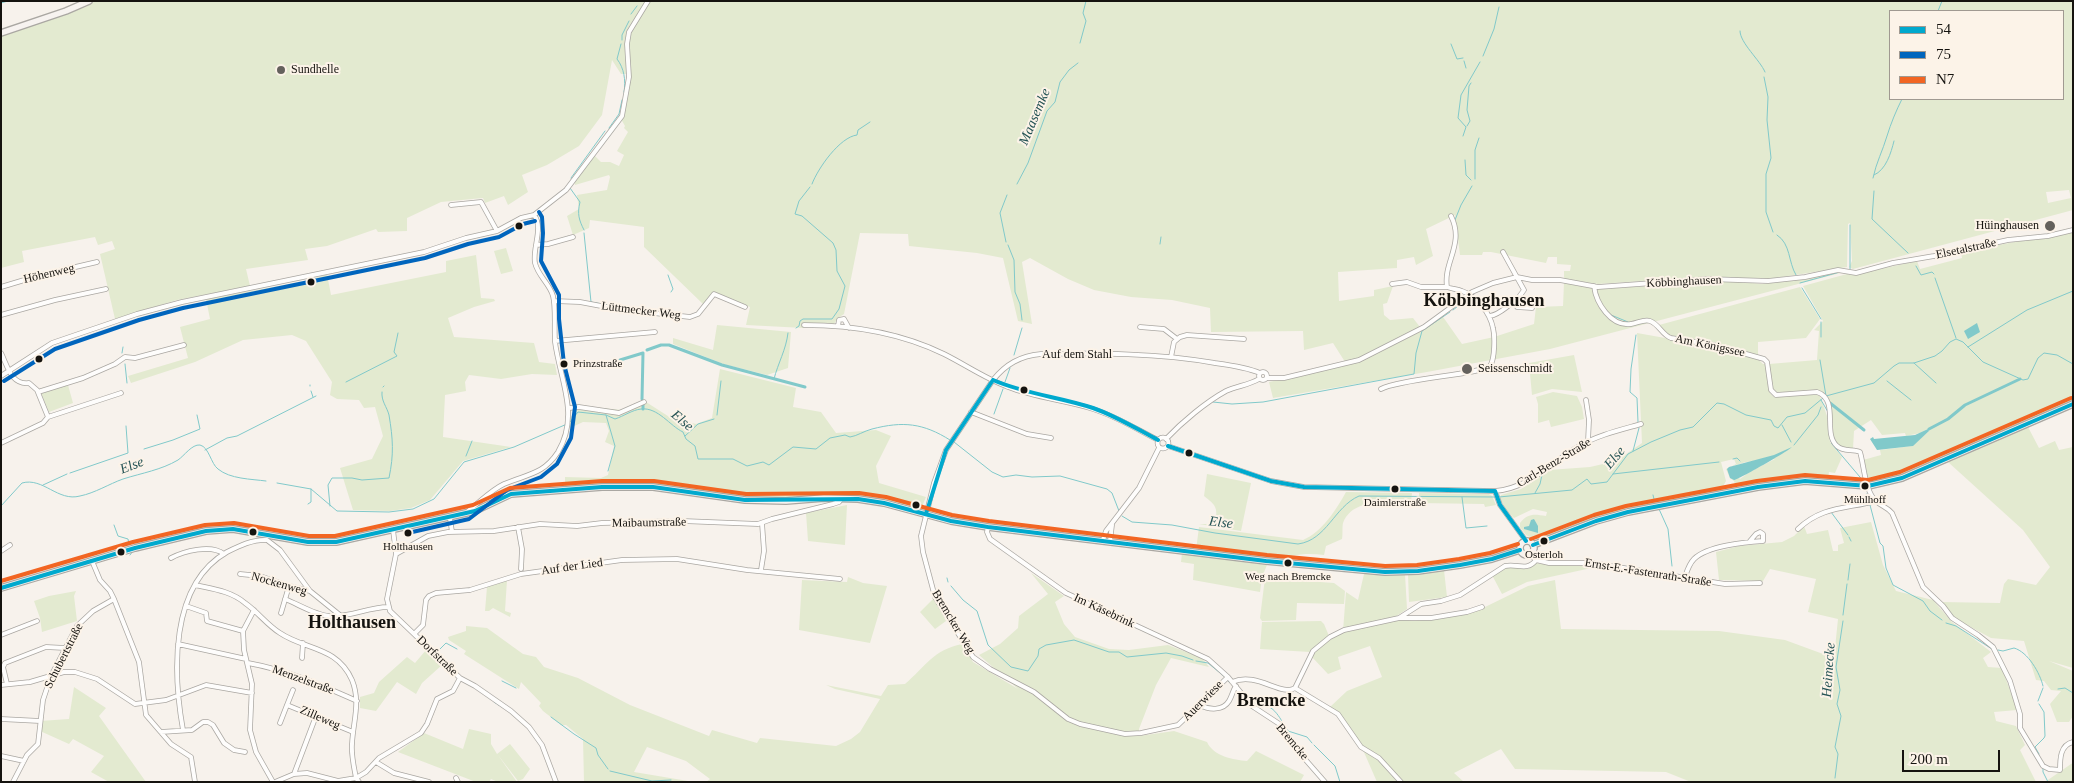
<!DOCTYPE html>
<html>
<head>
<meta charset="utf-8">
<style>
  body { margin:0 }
  #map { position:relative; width:2074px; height:783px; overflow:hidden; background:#f7f2ec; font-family:"Times New Roman",serif }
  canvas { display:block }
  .frame { position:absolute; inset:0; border:2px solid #15130f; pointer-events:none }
  .legend { position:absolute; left:1889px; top:10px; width:175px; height:90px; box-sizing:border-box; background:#fcf3e8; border:1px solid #a09991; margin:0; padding:6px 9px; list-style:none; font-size:15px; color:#15130f }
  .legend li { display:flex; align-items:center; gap:10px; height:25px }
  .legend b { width:25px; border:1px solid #a09991 }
  .scale { position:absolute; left:1902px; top:750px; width:98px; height:22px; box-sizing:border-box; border:2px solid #15130f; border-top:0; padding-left:6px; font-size:15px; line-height:18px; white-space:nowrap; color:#15130f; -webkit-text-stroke:4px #fcf3e8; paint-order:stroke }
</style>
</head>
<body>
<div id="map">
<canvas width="2074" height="783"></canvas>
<div class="frame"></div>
<ul class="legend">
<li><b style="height:6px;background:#00a9ce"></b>54</li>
<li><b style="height:6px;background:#0065bd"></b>75</li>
<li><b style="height:6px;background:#f26522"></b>N7</li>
</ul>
<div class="scale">200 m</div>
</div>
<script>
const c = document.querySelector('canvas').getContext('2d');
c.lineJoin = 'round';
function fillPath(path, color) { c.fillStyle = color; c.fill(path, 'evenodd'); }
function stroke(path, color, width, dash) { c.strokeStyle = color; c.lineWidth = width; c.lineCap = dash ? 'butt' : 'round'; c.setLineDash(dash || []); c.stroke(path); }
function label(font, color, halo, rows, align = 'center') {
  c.font = font + ' "Times New Roman",serif'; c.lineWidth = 4; c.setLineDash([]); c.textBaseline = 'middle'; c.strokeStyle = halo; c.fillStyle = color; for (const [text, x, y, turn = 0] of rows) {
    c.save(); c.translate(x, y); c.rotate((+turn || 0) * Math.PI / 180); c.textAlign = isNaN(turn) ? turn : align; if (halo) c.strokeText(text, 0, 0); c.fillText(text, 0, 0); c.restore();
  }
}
const green = new Path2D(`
  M95 1H2073V210L1853 269 1849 267 1852 261 1850 223 1848 224 1847 267 1769 279 1704 277 1598 284 1564 279V271H1570L1571 265 1557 264V257H1548L1546 263 1491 252H1483L1482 255H1460L1455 215 1426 229 1433 256 1416 265 1414 257 1397 260V268L1338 272 1339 301 1374 296V290L1393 286 1387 303 1383 304 1384 315 1390 320 1413 318 1420 327 1441 314 1462 344 1494 337 1534 324 1536 307 1563 306 1564 283 1598 289 1730 281 1762 284 1844 272 1550 349 1427 372 1273 398 1269 382 1347 365 1333 343 1304 350 1303 331 1211 332 1210 308 1172 300 1131 297 1094 290 1068 279 1030 258 1022 262 1032 324 1018 321 1003 258 977 253 909 246 908 234 860 233 844 314 838 318 834 324 806 323 804 328 746 325 750 307 712 293 703 304 644 247V227L590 220 589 228 573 235 567 216 579 209 577 195 607 190 610 177 609 175 575 185 574 181 594 155 601 162H610L619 166 624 155 617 151 628 132 624 128 625 126 621 119 628 97 631 74H621L612 60 602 115 579 146 547 165 522 175 528 192 508 205 504 196 485 203 483 198 441 202 407 218V231L378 232 376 229 327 246 305 249 308 260 246 269 250 286 177 300 115 319 100 254 115 249 112 241 98 245 95 237 22 251 24 262 1 268V36L86 7ZM1890 11H2063V99H1890ZM2069 190 2071 198 2048 203 2046 192Z
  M2073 231V403L1902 475 1869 482 1863 460 1881 455 1880 450 1912 446 1929 431 1928 429 1920 433 1906 436 1905 433 1882 435 1871 420 1854 431 1853 449 1842 448 1835 443C1830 426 1837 399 1817 390L1777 394 1772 389 1769 364 1817 360 1819 331 1814 330 1823 321 1803 286 1847 274 1853 275 1917 261 1920 269 1962 258 1961 252Z
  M506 248 513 271 501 274 494 251Z
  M476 255 481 298 494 299 495 301 474 307 448 318 454 337 534 343 539 362 555 364 557 375 532 374 501 379 469 375 465 382 466 391 445 395 443 437 511 447 463 461 430 500 411 508 390 511 353 510 340 468 372 459 383 436 375 407 364 408 359 400 337 399 330 395 332 382 306 341 292 335 243 340 195 362 131 383 128 376 188 358 180 327 210 319 206 299 306 281 327 274 331 295 446 272V261Z
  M1800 287 1820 319 1806 338 1758 342V356L1670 337 1659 325Z
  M717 325 791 332 788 368 767 375 723 364 673 344V338L713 350Z
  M1637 333 1710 346 1758 359 1763 364H1766L1770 393 1774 397 1816 394 1820 396 1827 416 1830 442 1842 457 1835 473 1829 472 1828 480 1794 479 1743 486 1735 484 1734 481 1730 478 1726 469 1736 464 1734 459 1721 462 1726 481 1720 492 1574 526 1538 539H1534L1526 535 1520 527V523C1528 513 1534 514 1546 516L1547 512 1533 509 1514 518 1505 509 1500 498 1501 495 1521 489 1549 470 1590 467 1616 461 1642 443ZM1775 459 1751 471 1740 479 1729 467 1746 462Z
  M1574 355 1582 392 1552 389 1532 395 1529 363Z
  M720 369 796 388 793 407 821 412 836 433 876 430 891 436 876 466 879 483 926 497 921 509 895 502 840 496 746 498 637 484 565 487V477L601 478 608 475 614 446 605 442 609 431 606 423 583 422 570 428 569 419 574 413V405L622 410 640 407 646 402 671 418 696 424 712 418Z
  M68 385 73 403 49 412 41 393Z
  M1553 392 1577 396 1582 407 1584 419 1551 427 1549 420 1538 423V404L1536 397Z
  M2028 427 2039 448 2055 441 2059 450 2073 447V668L2049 661 2073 671V716L2069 722H2057L2050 704 2061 691 2051 690 2044 681 2036 680 2024 641 1991 638 1954 618 1941 602 2000 603 2004 584 2008 579 2036 585 2050 567 2023 530 1948 462Z
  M1207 474 1251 483 1241 531 1199 524H1214C1219 509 1216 505 1204 496Z
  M1346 492 1412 493 1411 502C1389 503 1353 497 1343 523 1342 527 1343 534 1342 539L1326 546 1324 555C1307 553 1292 554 1276 561L1196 550 1199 527 1303 540C1322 532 1336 510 1346 492Z
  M1419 493 1489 494 1492 496 1496 505 1485 507 1484 504 1419 503Z
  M847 505 845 545 808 541 806 513Z
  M1871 522 1883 565 1896 591 1933 600 1952 622 1991 652 1983 658 1988 667 2002 668 2017 710 1994 712 1996 721 2016 726 2025 745 2020 750 2036 782H1691L1666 772 1515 769 1501 749 1454 773 1464 782H1377L1363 750 1365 747 1361 746 1339 713 1330 707 1347 691 1382 677 1370 646 1338 657 1341 669 1328 674 1312 657C1318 645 1332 637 1343 631L1346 592 1358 600 1364 574H1405L1407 609 1395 617 1413 621 1431 619 1483 608 1528 586 1555 580 1561 629 1719 631 1785 640 1834 658 1838 619 1808 612 1816 579 1770 569 1763 581 1719 580 1716 552 1739 546 1782 542 1794 536 1804 526 1807 534 1828 530 1833 551H1838V545L1844 543 1840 528Z
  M1182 553 1267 565 1262 577 1260 592 1193 580 1194 564 1181 562Z
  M1536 563C1556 566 1576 565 1596 567L1527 582 1502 594 1492 575 1507 567 1528 569Z
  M1444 570 1447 597 1409 602 1408 574Z
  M1031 573 1064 596 1055 602 1064 624 1075 637 1109 649 1129 650 1168 645 1202 658 1209 667 1171 658 1156 685 1139 729V736L1174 731 1207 742C1213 756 1234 760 1247 761L1256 751 1304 775 1300 782H706L710 779 686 761 647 747 634 772 694 782H584L583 739 566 725H561L543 711 539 706 541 703 521 682 519 689 464 654 466 651 449 640 448 637 466 631V626L487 628 523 654 536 657 544 667 578 678 630 705 709 736 712 730 757 743 760 738 836 746 851 739 860 732 880 699 835 689 826 685 881 696 888 685 905 684C926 666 933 650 962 644L973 662 1018 689 979 655 1000 644 1018 628 1019 616 1048 594Z
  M848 577 863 583 887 586 870 643 799 630 802 580 847 582Z
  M1265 578 1334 583 1345 591 1344 604 1297 603 1296 620 1262 621 1260 618Z
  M507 580 505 611 511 613 510 617 493 608 489 611H485L487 587Z
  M76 591 74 596 77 621 42 632 40 618 34 601 49 596Z
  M934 598 946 621 935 629 920 612Z
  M1321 621 1324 624 1329 636 1310 652 1260 649 1262 622Z
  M426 650 442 665 422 683 416 694 397 682 376 711 360 708V697L374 693 379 682 407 657 415 663Z
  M74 687 106 708 99 716 146 782H109L91 772 104 756 73 739 69 744 40 731V721L69 719Z
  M469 729 491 734V744L497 754 510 744 530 769 523 779 518 781 498 755 517 782H498L491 779 489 782H476L398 752 424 733 463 749Z
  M2073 763V782H2045L2071 764Z`);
const water = new Path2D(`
  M1977 323 1980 332 1968 339 1964 331Z
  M1928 429 1929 431 1913 446 1877 450 1870 439 1873 437 1874 439 1915 435Z
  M1792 447C1790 450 1738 480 1734 480L1730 478 1727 469 1729 467 1774 455Z
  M1534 519 1538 526V533L1524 529V527L1529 526 1531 520Z`);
const stream = new Path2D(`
  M1 3 8 1
  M1938 11 1942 1
  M631 14 637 6
  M1740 31C1740 43 1760 60 1765 72
  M622 40V35L629 21
  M1080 43 1086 21 1083 13 1086 1
  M621 44 617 59C624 68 626 80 624 92
  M1451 44 1457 59 1463 58
  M1483 56 1494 29 1499 7
  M1464 61 1466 68
  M1764 77 1768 97 1767 120 1771 158 1766 174V212L1773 232
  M1467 126 1470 121 1467 110 1469 86 1471 83
  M609 128 619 114 622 100
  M1463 136 1466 127 1458 118 1461 95 1480 62
  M1465 160 1466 175 1471 180
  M1874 175C1886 170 1891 153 1894 141
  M571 178 605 131
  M1873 178C1876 163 1883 150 1887 136 1891 123 1896 111 1902 99
  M1475 179V150L1479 138
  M812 184C818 168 840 137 857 135L858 130 870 122
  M1017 184 1028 163 1047 111 1055 102 1060 82 1069 70 1078 63
  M570 188 580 202C577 214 579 220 584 230
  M1874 191 1872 219 1908 253
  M1455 220 1461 205 1472 186
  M1850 225V269
  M584 233 591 302 623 308
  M1777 235C1791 244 1788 262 1796 275
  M1006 242 1000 213 1007 195
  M1160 244 1161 237
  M1008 245 1014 260 1015 292 1020 304 1022 320
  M1916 266 1921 275 1932 272 1934 274
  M668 275 673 289 671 292
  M1935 278 1956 338
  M1800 283 1840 272
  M1802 288 1821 319
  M647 309V310
  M1453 310 1462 303
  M1611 315 1628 322
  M796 328 799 326 800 321 803 319H832L839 309 845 286 837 271 836 250 833 243 802 216 795 214 799 201 810 187
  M1636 335 1631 369 1630 392 1637 398 1638 422
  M1821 337V322
  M1968 347 2027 310 2073 291
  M122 353 123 347
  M1014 355 1022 328
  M1820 360 1826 396
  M1914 363 1936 383
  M125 364 127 383
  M774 379C778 363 786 350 788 333
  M1887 381 1911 400
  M346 382 397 356 394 352 398 333
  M1005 382 1010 368
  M310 385V386
  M383 387 384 386
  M311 391 313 397
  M1826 396 1874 383 1894 366 1899 363H1914L1935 356 1942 351 1950 342 1956 339 1963 342 1983 362 2023 380 2028 379 2038 358 2044 353 2057 355 2073 364
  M1821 400 1828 412
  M1213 402 1232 404 1263 402 1414 374 1416 353 1422 331 1450 312
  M994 414 1003 389
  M606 415 615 446 608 471
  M717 415 721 381
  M570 422 578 412 606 415 615 419C624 416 632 410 641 409 658 407 670 426 683 432L686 439 695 446 698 459H733L747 466 763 462 769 465 793 447 816 449 830 438 845 435 850 437C857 436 864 431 872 429 903 421 923 423 950 440
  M1782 425 1791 442
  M685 436 698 424 714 419
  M1830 438 1832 444 1865 483
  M954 442 992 472 1003 477 1016 475 1032 477 1060 476 1107 489 1112 493 1119 511
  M1794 445 1818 415 1821 407
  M144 449 173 440 200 429 197 415
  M205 450 227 438 237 436 316 396
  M1633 451 1639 428
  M466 456 472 441
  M1733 459 1737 458 1740 461
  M70 473 128 453 126 426
  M1613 474 1719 462
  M277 483 311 489 337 511 389 512 413 509 434 499 464 462 514 447 567 424
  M43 485 67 474
  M1535 493 1540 484 1542 475
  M1867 494 1869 500
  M1653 495 1654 499
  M1462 497 1466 528 1487 526
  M1499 497 1572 490 1587 479 1591 484 1607 482 1628 454 1651 442 1680 430 1693 427 1717 403 1724 404 1746 415 1771 420 1774 426 1778 428 1787 417 1805 413 1823 398
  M308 504 311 502V489
  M1870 505 1880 543 1883 546 1886 568 1893 585 1923 601 1930 611 1942 620
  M1 506 22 483C43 477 58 502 80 496 95 493 109 484 123 479 142 473 161 470 178 460 184 456 192 444 200 445 209 447 211 464 218 469 230 479 251 479 266 481
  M330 506 328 485 332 478H352L362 480 389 478C394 454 393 439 389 415 387 407 381 401 382 392
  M1659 509 1668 529 1672 566
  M1831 512 1848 535
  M1122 516 1132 522 1172 525 1215 533 1298 544C1327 540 1334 507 1359 496L1495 497
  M114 525 118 536 128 539 129 544
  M1849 537 1851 541
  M130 555 133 551
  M947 578 948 582
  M1848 580 1850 564
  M951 586 963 600 977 611 988 645 1011 667 1028 671 1038 656 1039 649 1046 645 1074 640 1109 652H1119L1127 657 1166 653 1182 656 1193 660
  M1843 615 1847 584
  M1946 623 1956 626 1992 649
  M439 650 446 643 457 649
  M1998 650 2003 651 2014 648C2028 652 2040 673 2043 686
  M1196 661 1208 663 1225 677
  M502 681 516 688
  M1228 681 1234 686
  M2058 689 2065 688 2073 693
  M1248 698 1259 706C1274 702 1281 721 1288 731L1307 737 1312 743
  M2038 701 2043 688
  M494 702 502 707
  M504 708 510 712
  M551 717 574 734 596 748 598 755 608 769
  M1314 745 1335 766 1340 782
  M2039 754 2035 747 2044 738 2045 736 2044 712 2039 704
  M2043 768V772L2048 782
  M610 771 652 781 671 780
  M1835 778 1838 754 1835 747 1841 716 1837 704 1840 690 1836 667 1843 621`);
const canal = new Path2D(`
  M647 350 661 345H669L722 365 805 387
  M620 360 643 353 642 399
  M1830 403 1864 430
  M643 405V409
  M1929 429 1948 419 1965 405 2020 379`);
const street = new Path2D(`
  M451 205 481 202 497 231
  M536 245 548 244 573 237
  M1503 252 1524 290 1516 301 1517 307 1532 308
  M1392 284 1407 282 1421 287H1447
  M1594 286C1596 303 1611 327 1631 324 1638 323 1644 319 1650 321 1659 324 1662 335 1671 338L1714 345 1764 359 1767 362 1771 390 1776 395 1817 392C1840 400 1822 433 1837 446 1843 452 1853 449 1860 452 1864 465 1865 492 1876 501 1881 506 1887 507 1892 513L1923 587 1943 606 1952 618 1978 635 1993 647 2010 681 2020 714V728L2043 766 2049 769 2060 770C2060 759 2060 745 2073 742
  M1 287 41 275 97 262
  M554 301 580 302 617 309 690 317 698 314 714 294 745 307
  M1 315 55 300 106 289
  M1490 316C1501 314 1506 306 1516 301
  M804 325C851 325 901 333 944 354 966 365 986 379 1008 387 1036 398 1065 400 1093 409 1116 416 1136 429 1158 440
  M838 326 839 320 844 319 849 328
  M1140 327 1164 329 1177 339
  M555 341 655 332
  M1 353C8 367 11 385 29 383L37 390 48 417
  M1171 357 1174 342 1180 337 1187 335 1244 339
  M1259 376a4 4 0 1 1 8 0a4 4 0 1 1-8 0Z
  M1 376 52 343 137 314 182 302 424 252 466 238 497 231 521 218 534 215 566 190 622 116 629 77 627 44 629 32 648 1
  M1267 378H1284L1359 360 1424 327 1472 292 1493 283 1517 277 1532 280H1560L1598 287 1708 279 1768 281 1805 277 1838 270 1856 273 1893 263 1934 256 2008 240 2048 236 2073 230
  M1381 389C1399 379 1482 374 1490 366 1495 359 1495 336 1493 328 1490 313 1477 296 1462 291 1457 289 1452 289 1447 287 1443 262 1465 244 1451 216
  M38 392 83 378 115 364 125 357 135 358 184 345
  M1586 400 1589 420 1588 441
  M569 408 579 407 619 413 644 402
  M971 412 1027 434 1051 438
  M48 417 121 393
  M1157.5 443a5.5 5.5 0 1 1 11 0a5.5 5.5 0 1 1-11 0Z
  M1166 439C1182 422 1206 402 1226 391 1237 386 1249 385 1259 379
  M1 443 43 423 48 417
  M1168 446 1271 481 1304 487 1495 491C1530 488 1550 463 1579 446 1598 435 1620 430 1641 424
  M1495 491 1500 505 1526 541
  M468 511C480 502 491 490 504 484 527 474 543 475 558 452 580 415 560 380 555 342 554 328 556 308 553 296 550 284 538 276 535 263 532 249 544 227 534 215
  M450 518 452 532
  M518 527 522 549 521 569
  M988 527 987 532 990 539 1066 593 1208 659 1228 677 1252 706 1281 725 1290 742 1325 782
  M1798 529C1822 506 1846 509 1876 501
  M393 530 396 554 387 599 390 611 460 678 475 686 511 711 529 727 542 745 556 782
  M1103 540 1106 531 1139 488 1159 448
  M1110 541 1112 525
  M1 551 10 545
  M396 554 428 536 448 532 494 531 540 524 577 526 602 523 683 521 758 524 772 519 833 504 839 502 842 498
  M171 558C184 551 211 544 224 554
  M1536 560 1549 563H1592L1725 584 1760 583
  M92 561 100 580 110 591 114 599 139 662 146 715 171 744 191 757 195 782
  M761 570 764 551 762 523
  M240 574 260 576 289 586 310 591 341 616
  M1685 577C1687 571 1689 564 1694 559 1707 546 1745 542 1763 541V534L1760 532 1756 534 1750 541
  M195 585C213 589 231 591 245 603 258 612 267 625 280 633 305 650 337 646 352 680 361 702 353 722 352 744 351 755 354 767 356 778L359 782
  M285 599C298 604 315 615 329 616 349 618 368 607 388 607
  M186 606 206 613 207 621 243 631
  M254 610 243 631 244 650 252 684 250 730 256 752 273 782
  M281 613 289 586
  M1399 618 1421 604 1441 601 1460 595 1505 566C1517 563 1527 572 1536 560L1530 554
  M414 634 423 625 426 600 429 596 436 593 470 590 521 574 622 560 677 559 747 570 840 579
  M1 635 37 621
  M178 644 246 659
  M302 658 303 643
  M248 663C287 670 321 685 357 701
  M1228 677 1178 725 1141 733 1125 734 1080 724 1068 719 1034 692 990 669 973 657 935 597 923 552 921 536 934 483 946 450 993 380C1006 364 1020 356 1041 354 1099 353 1158 353 1215 363 1230 365 1246 367 1260 373
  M1232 682C1257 671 1281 697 1295 688L1313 651 1330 637 1344 630 1399 618H1431L1467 612 1482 607
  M7 684 3 667 5 663 46 647 65 648
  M1 685 30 682 64 672H75L97 679 135 704 166 700 206 685 252 693
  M1295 688 1338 714 1361 747 1379 758 1401 782
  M287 705 293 690
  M1200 705C1209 710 1223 711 1229 701 1232 696 1233 690 1236 686
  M1 719 40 721
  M280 723 287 705 353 732
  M183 730C173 674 169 585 227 552 239 546 253 539 267 540L280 550 310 591
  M161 732 192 730 203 722H208L213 725 224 743 234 750 245 752
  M1 756 24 761
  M376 762 394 773 429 782
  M294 774 316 716
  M456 778 458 782
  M13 782 27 755 38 744 43 700 51 676 77 626 93 611 114 599
  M275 782 294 774 307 773 338 781 356 778 366 772 379 758 421 733 427 724 437 699 453 691 460 678`);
const secondary = new Path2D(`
  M1 33 66 11 89 1
  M1520 548a7 7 0 1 1 14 0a7 7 0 1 1-14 0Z
  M1533 545 1596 521 1628 512 1758 487 1805 481 1868 486 1902 478 2073 404
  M1 588 135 548 206 531 233 529 308 542H336L475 511 511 494 602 487H653L745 500 786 501 824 498 858 499 884 503 951 521 988 527 1266 561 1385 572 1418 571 1460 565 1492 559 1520 550`);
const bus1 = new Path2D(`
  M993 380C1025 394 1060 397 1093 408 1116 416 1137 429 1158 440
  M1168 446 1271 481 1304 487 1495 491 1500 505 1526 541
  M926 514 946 450 993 380
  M1533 545 1596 521 1628 512 1758 487 1805 481 1868 486 1902 478 2073 404
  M1 588 135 548 206 531 233 529 308 542H336L475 511 511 494 602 487H653L745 500 858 499 884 503 951 521 988 527 1266 561 1385 572 1418 571 1460 565 1492 559 1520 550`);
const bus2 = new Path2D(`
  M4 381 55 349 139 320 183 308 425 258 468 244 499 237 523 224 535 221
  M408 533 469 519 507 490 541 477 557 464 571 438 575 407 564 364 559 319V295L541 261 543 233 542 217 539 212`);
const bus3 = new Path2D(`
  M1531 539 1594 515 1626 506 1757 481 1805 475 1868 480 1900 472 2071 398
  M1 581 133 542 205 525 234 523 309 536H335L473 505 510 488 602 481H654L746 494 859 493 886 497 952 515 989 521 1267 555 1385 566 1417 565 1459 559 1490 553 1518 544`);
const markers = [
  [281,70,5,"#64615c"],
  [519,226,4.5,"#15130f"],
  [2050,226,6,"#64615c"],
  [311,282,4.5,"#15130f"],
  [39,359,4.5,"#15130f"],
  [564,364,4.5,"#15130f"],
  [1467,369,6,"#64615c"],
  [1024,390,4.5,"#15130f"],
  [1189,453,4.5,"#15130f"],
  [1865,486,4.5,"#15130f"],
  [1395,489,4.5,"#15130f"],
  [916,505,4.5,"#15130f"],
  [253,532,4.5,"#15130f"],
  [408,533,4.5,"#15130f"],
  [1544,541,4.5,"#15130f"],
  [121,552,4.5,"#15130f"],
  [1288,563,4.5,"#15130f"]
];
const busNames = [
  ["Prinzstraße",573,364,"left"],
  ["Mühlhoff",1865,500],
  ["Daimlerstraße",1395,503],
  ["Holthausen",408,547],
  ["Osterloh",1544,555],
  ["Weg nach Bremcke",1288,577]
];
const poiNames = [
  ["Sundhelle",291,70],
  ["Hüinghausen",2039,226,"right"],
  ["Seissenschmidt",1478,369]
];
const streetNames = [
  ["Elsetalstraße",1966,249,-12],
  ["Höhenweg",49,274,-13],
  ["Köbbinghausen",1684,282,-3],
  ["Lüttmecker Weg",641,311,7],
  ["Am Königssee",1710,346,12],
  ["Auf dem Stahl",1077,355],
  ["Carl-Benz-Straße",1554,463,-31],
  ["Maibaumstraße",649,523,-1],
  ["Auf der Lied",572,567,-8],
  ["Ernst-E.-Fastenrath-Straße",1648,573,9],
  ["Nockenweg",279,584,16],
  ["Im Käsebrink",1104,611,25],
  ["Bremcker Weg",953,622,59],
  ["Schubertstraße",64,656,-63],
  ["Dorfstraße",437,656,44],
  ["Menzelstraße",303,680,20],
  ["Auerwiese",1203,701,-45],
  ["Zilleweg",320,718,23],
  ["Bremcke",1292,742,50]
];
const waterNames = [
  ["Maasemke",1035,117,-67],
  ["Else",682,421,40],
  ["Else",1615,458,-49],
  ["Else",132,466,-21],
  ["Else",1221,523,7],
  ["Heimecke",1829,670,-86]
];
const districtNames = [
  ["Köbbinghausen",1484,301],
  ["Holthausen",352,623],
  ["Bremcke",1271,701]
];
fillPath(green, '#e3ead0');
fillPath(water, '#81c9ca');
stroke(stream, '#81c9ca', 1);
stroke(canal, '#81c9ca', 3);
stroke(street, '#aaa7a2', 5.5);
stroke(secondary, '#aaa7a2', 8);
stroke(street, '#fefdfc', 4);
stroke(secondary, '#f7f3f0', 5.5);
stroke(bus1, '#00a9ce', 4);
stroke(bus2, '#0065bd', 4);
stroke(bus3, '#f26522', 4);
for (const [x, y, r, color] of markers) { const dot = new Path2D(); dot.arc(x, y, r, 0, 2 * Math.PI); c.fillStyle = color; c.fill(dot); stroke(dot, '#fcf3e8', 2); }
label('11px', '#15130f', '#fcf3e8', busNames);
label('12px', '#15130f', '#fcf3e8', poiNames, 'left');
label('12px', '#15130f', '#fcf3e8', streetNames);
label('italic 14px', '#255355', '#fcf3e8', waterNames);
label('bold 18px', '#15130f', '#fcf3e8', districtNames);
</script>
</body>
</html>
